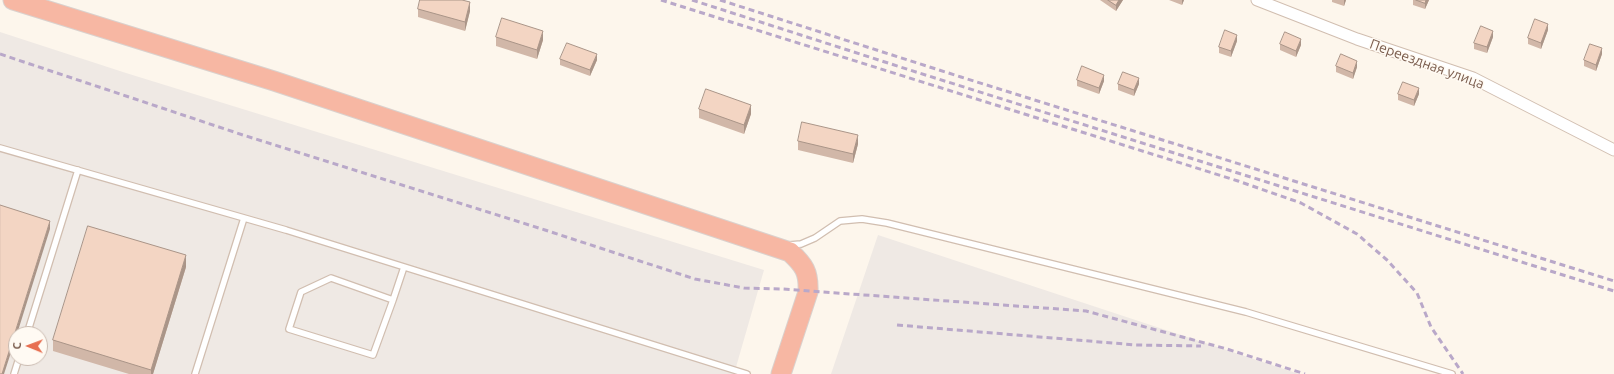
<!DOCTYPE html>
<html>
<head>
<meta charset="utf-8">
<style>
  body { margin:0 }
  #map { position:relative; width:1614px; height:374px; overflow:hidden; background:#fdf6ec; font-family:Ubuntu,sans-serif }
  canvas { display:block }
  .north { position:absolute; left:8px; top:326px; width:40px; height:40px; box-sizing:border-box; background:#fffaf3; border:1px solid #cabbb1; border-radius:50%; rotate:271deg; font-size:11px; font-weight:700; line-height:16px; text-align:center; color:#7a5c4d }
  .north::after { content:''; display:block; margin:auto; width:14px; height:18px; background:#e76f51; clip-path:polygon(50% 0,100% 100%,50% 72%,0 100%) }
</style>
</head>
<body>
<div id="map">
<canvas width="1614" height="374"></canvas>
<div class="north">С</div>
</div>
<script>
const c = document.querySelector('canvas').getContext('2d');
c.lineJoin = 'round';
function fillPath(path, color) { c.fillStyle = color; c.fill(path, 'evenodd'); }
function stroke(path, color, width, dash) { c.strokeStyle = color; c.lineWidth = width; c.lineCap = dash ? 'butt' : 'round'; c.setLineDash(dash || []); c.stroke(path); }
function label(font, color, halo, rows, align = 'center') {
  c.font = font + ' Ubuntu,sans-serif'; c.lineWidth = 3; c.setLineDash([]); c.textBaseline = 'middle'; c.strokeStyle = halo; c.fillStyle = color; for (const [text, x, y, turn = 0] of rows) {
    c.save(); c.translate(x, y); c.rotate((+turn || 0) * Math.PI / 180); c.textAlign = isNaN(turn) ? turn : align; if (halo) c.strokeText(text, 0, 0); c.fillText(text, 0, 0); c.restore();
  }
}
const industrial = new Path2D(`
  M0 32 126 73 764 270 734 374H0ZM16 334H40V358H16Z
  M878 235 1299 374H831Z`);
const lane = new Path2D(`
  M0 148 286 230 747 374
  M789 245 801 244 815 238 840 221 862 219 887 223 1246 312 1452 374
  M393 300 373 355 289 329 301 292 331 278 393 300 404 267
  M27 334 78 170
  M14 374 19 358
  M195 374 244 218`);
const street = new Path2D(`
  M1257 0 1357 39 1473 78 1614 150`);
const highway = new Path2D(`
  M13 0 274 81 790 252C804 265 809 272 808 292L781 374`);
const rail = new Path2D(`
  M661 0 1238 181 1301 203 1357 234 1387 260 1417 293 1431 327 1463 374
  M692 0 916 72 1614 291
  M720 0 961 77 1614 281
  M0 54 243 135 545 230 695 279 744 288 782 289 1086 311 1227 349 1305 374
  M897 325 1136 345 1201 346`);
const wall = new Path2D(`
  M1100 0H1123L1116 11Z
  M1169 0H1184L1182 5Z
  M1332 0H1346L1344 6 1332 2Z
  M1413 0H1429L1425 9 1413 5Z
  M418 9 470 11 465 31 418 17Z
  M1548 30 1541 49 1528 44V38Z
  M496 37 543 40 537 59 496 46Z
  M1493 37 1487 53 1474 49V43Z
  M1237 41 1231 57 1219 53V47Z
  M1280 44 1301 45 1296 57 1280 50Z
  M1602 54 1596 71 1584 66V60Z
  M560 59 597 60 590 76 560 65Z
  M1336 66 1357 67 1353 79 1336 72Z
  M1077 80 1104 81 1099 94 1077 86Z
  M1118 84H1139L1134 96 1118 90Z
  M1398 94H1419L1414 106 1398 100Z
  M699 109 751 114 744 134 699 118Z
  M798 141 858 144 853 163 798 150Z
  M186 267 153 374H129L53 351V340Z`);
const shadedWall = new Path2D(`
  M1119 0H1123L1116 11V5Z
  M1182 0H1184L1182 5Z
  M1344 0H1346L1344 6Z
  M1426 0H1429L1425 9V3Z
  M470 2V11L465 31V22Z
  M1548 24V30L1541 49V43Z
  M543 31V40L537 59V50Z
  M1493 31V37L1487 53V47Z
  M1237 35V41L1231 57V51Z
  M1301 39V45L1296 57V51Z
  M1602 48V54L1596 71V65Z
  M597 54V60L590 76V70Z
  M1357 61V67L1353 79V73Z
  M1104 75V81L1099 94V88Z
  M1139 78V84L1134 96V90Z
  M1419 88V94L1414 106V100Z
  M751 105V114L744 134V125Z
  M858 135V144L853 163V154Z
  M50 221V229L17 334H16V337L4 374H2Z
  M186 255V267L153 374H151V370Z`);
const building = new Path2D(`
  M420 0H462L470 2 465 22 418 9Z
  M1108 0H1119L1116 5Z
  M1416 0H1426L1425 3Z
  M502 18 543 31 537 50 496 37Z
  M1535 19 1548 24 1541 43 1528 38Z
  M1481 26 1493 31 1487 47 1474 43Z
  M1225 30 1237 35 1231 51 1219 47Z
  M1285 32 1301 39 1296 51 1280 44Z
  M567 43 597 54 590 70 560 59Z
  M1590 44 1602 48 1596 65 1584 60Z
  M1341 54 1357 61 1353 73 1336 66Z
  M1082 66 1104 75 1099 88 1077 80Z
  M1123 72 1139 78 1134 90 1118 84Z
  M1403 82 1419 88 1414 100 1398 94Z
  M706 89 751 105 744 125 699 109Z
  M802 122 858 135 853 154 798 141Z
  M0 205 50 221 2 374H0Z
  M88 226 186 255 151 370 53 340Z`);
const streetNames = [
  ["Переездная улица",1427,64,20]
];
fillPath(industrial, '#efe9e4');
stroke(lane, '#d1beb0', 8);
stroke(street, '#d1beb0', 13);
stroke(highway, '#dad1cd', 21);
stroke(lane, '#fff', 5.5);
stroke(street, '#fff', 11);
stroke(highway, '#f7b7a3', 19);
stroke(rail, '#b9a8c9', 3, [6, 4]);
fillPath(wall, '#d1b7a8');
fillPath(shadedWall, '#aa9588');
fillPath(building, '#f3d5c3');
stroke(building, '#aa9588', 1);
label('14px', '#7a5c4d', '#fffaf3', streetNames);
</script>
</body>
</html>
